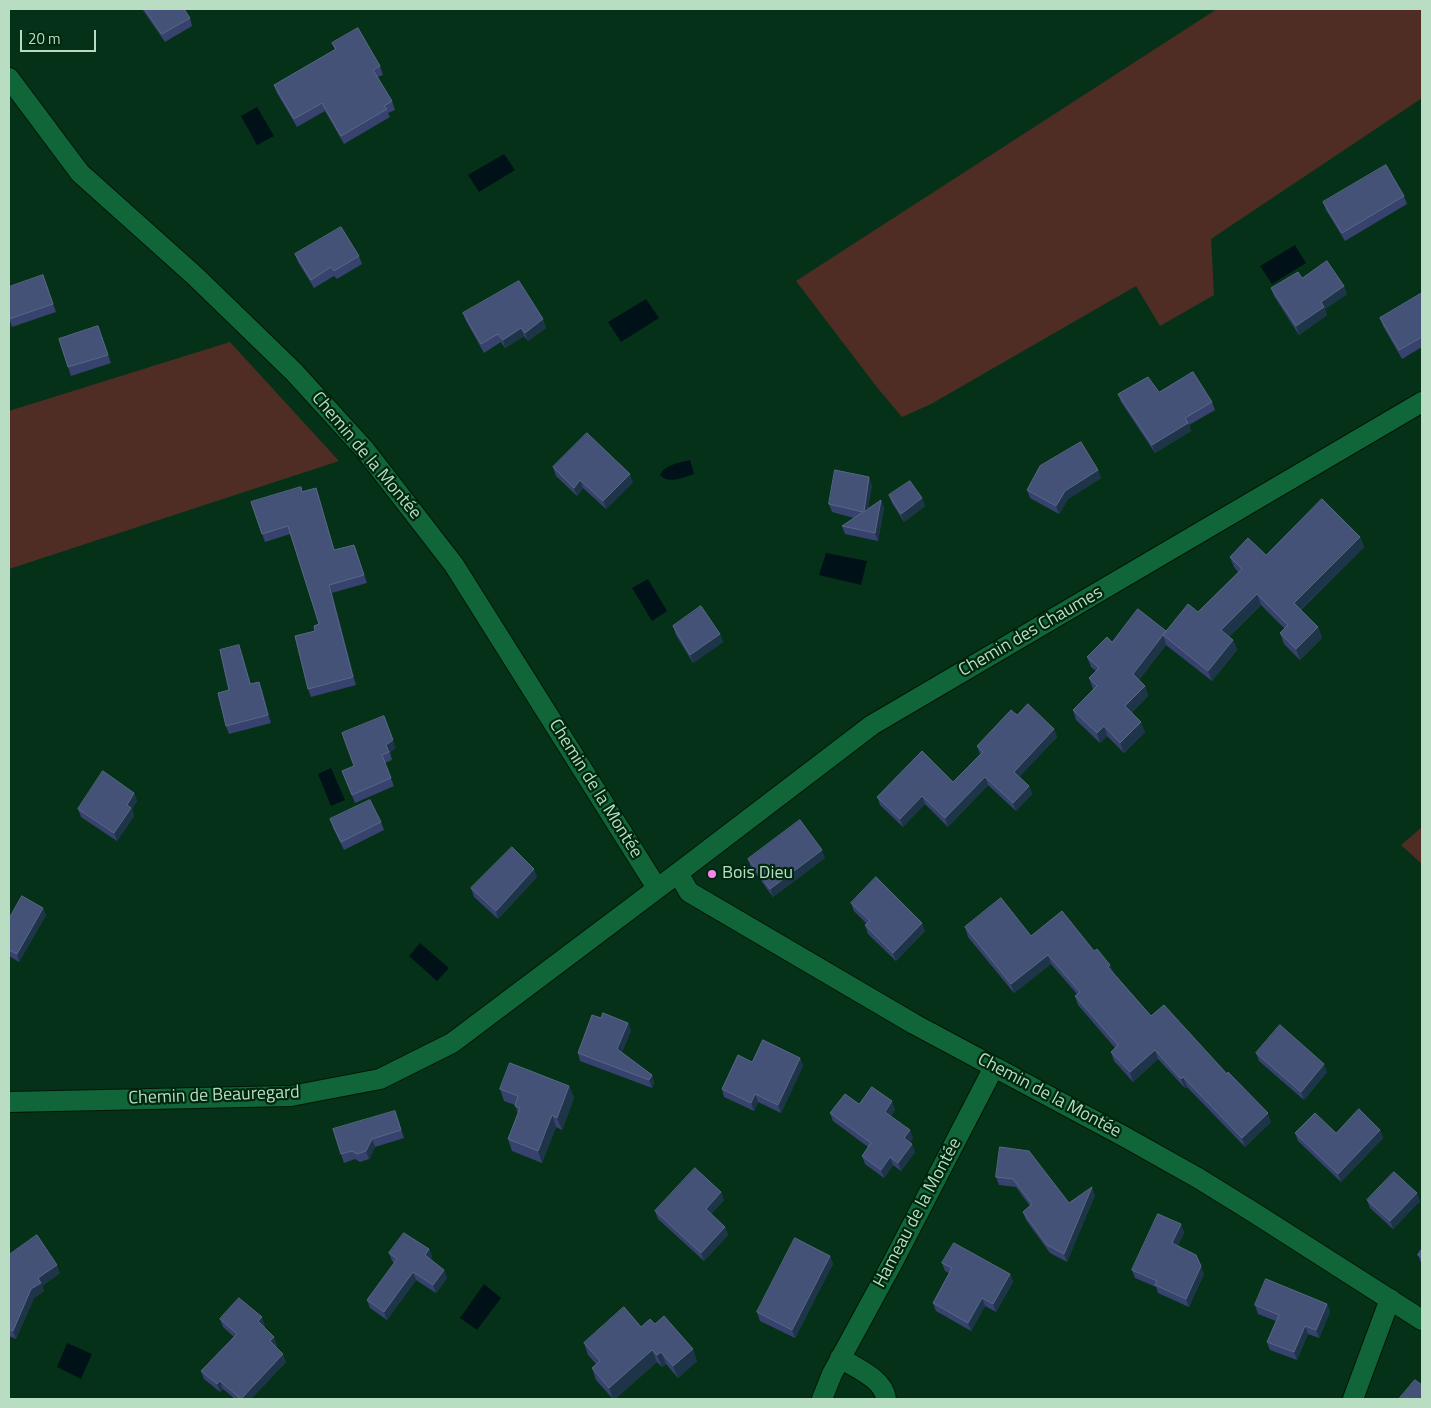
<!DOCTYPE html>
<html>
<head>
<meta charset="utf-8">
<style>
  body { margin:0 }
  #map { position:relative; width:1431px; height:1408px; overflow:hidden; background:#063119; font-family:"Titillium Web",sans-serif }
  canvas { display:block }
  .frame { position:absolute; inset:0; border:10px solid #b8ddc2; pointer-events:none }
  .scale { position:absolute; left:20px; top:30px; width:76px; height:22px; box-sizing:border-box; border:2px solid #b8ddc2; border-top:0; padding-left:6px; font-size:15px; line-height:18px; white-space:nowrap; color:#b8ddc2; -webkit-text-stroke:4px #00270f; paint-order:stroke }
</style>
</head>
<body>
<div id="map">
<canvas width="1431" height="1408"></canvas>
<div class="frame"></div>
<div class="scale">20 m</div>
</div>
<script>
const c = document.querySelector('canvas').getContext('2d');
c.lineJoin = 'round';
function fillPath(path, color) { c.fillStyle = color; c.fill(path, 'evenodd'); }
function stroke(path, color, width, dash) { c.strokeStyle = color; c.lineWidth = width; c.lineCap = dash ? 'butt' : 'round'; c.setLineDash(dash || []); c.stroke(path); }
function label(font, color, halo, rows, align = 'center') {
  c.font = font + ' "Titillium Web",sans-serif'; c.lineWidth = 4.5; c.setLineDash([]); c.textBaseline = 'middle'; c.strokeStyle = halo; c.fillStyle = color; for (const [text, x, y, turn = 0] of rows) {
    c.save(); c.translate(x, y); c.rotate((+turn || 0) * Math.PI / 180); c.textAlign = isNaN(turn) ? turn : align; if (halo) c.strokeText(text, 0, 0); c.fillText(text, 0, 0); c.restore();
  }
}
const green = new Path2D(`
  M1217 9H1422V98L1211 239 1214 295 1160 326 1136 286 931 404 902 417 876 386 796 281Z
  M230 342 339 461 9 569V411Z
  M1422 827V864L1401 845Z`);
const water = new Path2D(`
  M257 107 274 136 257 145 241 116Z
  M504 154 515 170 479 192 468 175Z
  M1295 245 1306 263 1272 284 1260 266Z
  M646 299 659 318 621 342 608 322Z
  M690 460 694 474C683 477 669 485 660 475 665 464 680 463 690 460Z
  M826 553 867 561 861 585 819 575Z
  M648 579 667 611 652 621 632 588Z
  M331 768 345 800 331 806 318 774Z
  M420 943 449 968 437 981 409 956Z
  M484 1284 501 1298 477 1330 460 1318Z
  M67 1343 92 1354 81 1379 57 1367Z`);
const street = new Path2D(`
  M9 78 80 173 195 276 294 372 365 450 454 565 657 888
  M678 873 689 892 914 1024 1125 1137 1198 1178 1253 1212 1422 1320
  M9 1102 291 1096 380 1079 452 1043 678 873 872 725 1422 402
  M840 1358C856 1368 884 1379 886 1399
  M822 1399 832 1374 894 1260 994 1067
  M1353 1399 1390 1299`);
const wall = new Path2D(`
  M142 9H184L190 18 192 26 165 42Z
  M332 43 380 66 383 75 378 77 392 101 395 110 388 113 390 117 344 144 325 111 297 127 277 93 274 85 335 50Z
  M1404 196 1407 204 1345 241 1326 210 1323 202Z
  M295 254 359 256 362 264 337 279 334 276 314 288 298 262Z
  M43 275 56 312 12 327 9 318Z
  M1344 286 1347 294 1325 309 1327 315 1299 335 1274 296 1271 288Z
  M1422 293V347L1402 359 1383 326 1380 318Z
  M463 313 543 319 546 328 528 341 524 336 505 348 501 342 484 353 466 321Z
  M98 326 111 363 71 376 59 339Z
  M1159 392 1212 402 1215 410 1189 425 1191 431 1155 453 1121 402 1118 394Z
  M553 467 633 482 606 509 583 488 577 496 556 476Z
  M1098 470 1101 478 1068 499 1059 514 1030 498 1027 490Z
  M872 485 868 508 881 500 884 508 878 541 845 534 842 526 854 518 832 512 829 504Z
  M316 488 334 550 354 545 367 583 332 593 356 685 311 697 308 689 315 631 319 624 290 534 265 542 251 502Z
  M889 495 922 498 925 506 904 522 892 503Z
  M1360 537 1364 547 1301 610 1318 627 1322 638 1300 660 1284 644 1280 633 1285 629 1261 605 1229 637 1233 640 1237 650 1212 681 1166 645 1139 680 1145 686 1148 696 1132 712 1145 732 1124 753 1107 736 1100 743 1076 720 1073 710 1093 689 1089 678 1096 671 1091 667 1087 657 1112 642 1166 631 1198 612 1238 572 1234 567 1230 557 1266 555Z
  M673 626 720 634 723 642 693 663 676 635Z
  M242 654 251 684 262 690 271 723 229 734 226 726 229 690Z
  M1017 715 1054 729 1057 737 1019 777 1029 786 1032 794 1016 811 988 785 948 827 925 804 903 827 880 805 877 797 953 782 980 754 977 746Z
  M396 748 390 752 392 760 385 763 394 786 355 803 342 771Z
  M134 793 137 801 132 809 134 816 117 841 81 817 78 809Z
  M330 819 381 822 384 830 344 850 333 828Z
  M825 858 773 897 751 867 748 859Z
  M537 877 498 919 474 897 471 888Z
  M851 903 925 931 896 961 868 934 865 925 867 924 854 911Z
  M43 908 46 915 19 962 9 956V919Z
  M965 927 1031 936 1094 951 1110 965 1114 974 1151 1016 1271 1122 1245 1147 1187 1087 1185 1088 1158 1059 1133 1082 1114 1061 1111 1052 1115 1048 1078 1005 1075 996 1077 994 1051 964 1014 993 968 937Z
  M601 1018 628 1023 631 1031 622 1052 652 1075 654 1083 652 1088 580 1061 578 1053Z
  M1256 1053 1327 1072 1304 1100 1259 1061Z
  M800 1058 803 1066 781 1113 758 1102 754 1111 724 1097 722 1089 752 1062Z
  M569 1086 574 1098 562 1130 556 1127 542 1163 512 1151 508 1139 518 1114 515 1105 504 1101 500 1089Z
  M859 1104 895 1110 891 1116 913 1138 910 1142 915 1152 901 1171 893 1165 884 1178 865 1164 862 1156 868 1147 833 1121 830 1113Z
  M395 1111 404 1138 375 1147 369 1159 360 1162 355 1159 344 1163 341 1154Z
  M1380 1130 1383 1138 1341 1182 1298 1141 1295 1133H1336Z
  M1000 1147 1069 1203 1095 1195 1067 1262 1050 1253 1026 1220 1023 1212 1030 1206 1016 1187 999 1185 996 1177Z
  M724 1200 711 1214 725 1227 728 1235 704 1261 658 1219 655 1211Z
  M1367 1200 1420 1201 1393 1229 1370 1208Z
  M1181 1224 1184 1233 1178 1245 1204 1274 1189 1307 1158 1293 1156 1287 1135 1278 1132 1270Z
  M429 1249 432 1257 430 1259 444 1270 447 1278 436 1293 416 1280 387 1320 370 1308 367 1300 394 1263 392 1261 389 1253Z
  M1422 1249V1264L1421 1263 1418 1255Z
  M9 1255 60 1273 42 1286 44 1291 34 1298 16 1339 9 1336Z
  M830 1256 833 1264 795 1338 760 1321 757 1312Z
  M942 1263 1010 1274 1013 1282 996 1312 985 1306 971 1331 936 1311 933 1303 949 1273 945 1271Z
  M1327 1304 1330 1312 1319 1338 1308 1334 1297 1360 1270 1350 1267 1342 1276 1321 1258 1314 1255 1305Z
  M220 1319 265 1326 264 1327 277 1345 276 1346 286 1362 251 1399H235L223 1389 220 1392 204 1379 201 1371 234 1337 223 1327Z
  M655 1324 697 1361 678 1378 666 1364 662 1367 657 1362 615 1399H613L596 1380 592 1368 596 1364 588 1355 584 1343 641 1327Z`);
const shadedWall = new Path2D(`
  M1344 286 1347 294 1325 309 1327 315 1299 335 1296 326 1321 302Z
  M543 319 546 328 528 341 525 333Z
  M521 328 524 336 505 348 503 340Z
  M1188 423 1191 431 1155 453 1152 445Z
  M1098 470 1101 478 1068 499 1059 514 1056 506 1065 491Z
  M630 474 633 482 606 509 603 501Z
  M869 477 872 485 866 520 864 512Z
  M580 480 583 488 577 496 574 488Z
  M316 488 319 496 337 559 334 550Z
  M922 498 925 506 904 522 901 514Z
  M881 500 884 508 878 541 875 533Z
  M1360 537 1364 547 1297 613 1294 603Z
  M329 585 332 593 356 685 353 677Z
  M1257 594 1261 605 1225 641 1221 630Z
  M1318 627 1322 638 1300 660 1296 649Z
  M720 634 723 642 693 663 690 655Z
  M1163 635 1166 645 1136 684 1133 674Z
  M1233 640 1237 650 1212 681 1208 671Z
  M259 682 262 690 271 723 268 715Z
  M1145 686 1148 696 1128 715 1125 706Z
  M1141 722 1145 732 1124 753 1120 743Z
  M1104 726 1107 736 1100 743 1097 733Z
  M1054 729 1057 737 1016 780 1014 772Z
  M393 740 396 748 390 752 386 745Z
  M985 777 988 785 948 827 945 818Z
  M1029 786 1032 794 1016 811 1013 803Z
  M134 793 137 801 132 809 134 816 117 841 114 833 127 805Z
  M922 796 925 804 903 827 900 819Z
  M822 850 825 858 773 897 770 889Z
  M534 869 537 877 498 919 496 911Z
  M43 908 46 915 19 962 17 954Z
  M922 923 925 931 896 961 893 953Z
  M1048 955 1051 964 1014 993 1011 984Z
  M1110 965 1114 974 1108 967Z
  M628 1023 631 1031 620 1057 617 1049Z
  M1155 1050 1158 1059 1133 1082 1130 1072Z
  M800 1058 803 1066 781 1113 778 1105Z
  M1324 1064 1327 1072 1304 1100 1301 1092Z
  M652 1075 654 1083 652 1088 649 1080Z
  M1183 1077 1187 1087 1185 1088 1181 1079Z
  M569 1086 574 1098 562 1130 557 1118Z
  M755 1094 758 1102 754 1111 751 1103Z
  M892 1101 895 1110 888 1120 885 1112Z
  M1268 1113 1271 1122 1245 1147 1242 1138Z
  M552 1115 556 1127 542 1163 538 1151Z
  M910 1130 913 1138 907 1146 904 1138Z
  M1380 1130 1383 1138 1341 1182 1338 1174Z
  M372 1139 375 1147 369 1159 366 1151Z
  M912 1144 915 1152 901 1171 898 1163Z
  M890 1157 893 1165 884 1178 881 1170Z
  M1092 1187 1095 1195 1067 1262 1064 1254Z
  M721 1192 724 1200 708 1217 706 1209Z
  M1417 1193 1420 1201 1393 1229 1390 1221Z
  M1181 1224 1184 1233 1175 1251 1172 1243Z
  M725 1227 728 1235 704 1261 701 1253Z
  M429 1249 432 1257 428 1264 425 1255Z
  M830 1256 833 1264 795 1338 792 1330Z
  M57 1265 60 1273 42 1286 44 1291 34 1298 16 1339 13 1331 31 1289 38 1278Z
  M1201 1266 1204 1274 1189 1307 1186 1299Z
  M444 1270 447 1278 436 1293 433 1285Z
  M413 1272 416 1280 387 1320 384 1312Z
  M1010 1274 1013 1282 996 1312 993 1304Z
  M982 1298 985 1306 971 1331 968 1323Z
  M1327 1304 1330 1312 1319 1338 1316 1330Z
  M262 1317 265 1326 261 1329 258 1321Z
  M1305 1326 1308 1334 1297 1360 1294 1352Z
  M274 1337 277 1345 273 1349 270 1341Z
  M693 1349 697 1361 678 1378 673 1366Z
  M652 1350 657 1362 615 1399H613L609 1388Z
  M661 1352 666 1364 662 1367 657 1355Z
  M283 1354 286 1362 251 1399H241Z
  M220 1381 223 1389 220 1392 217 1384Z`);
const building = new Path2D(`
  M145 9H184L190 18 162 34Z
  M358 28 380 66 373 70 392 101 384 106 387 109 341 136 322 103 294 119 274 85 336 49 332 43Z
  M1386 165 1404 196 1342 233 1323 202Z
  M341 227 359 256 334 271 331 267 311 280 295 254Z
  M1327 261 1344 286 1321 302 1324 307 1296 326 1271 288 1298 272 1302 278Z
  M43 275 53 304 9 319V287Z
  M519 281 543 319 525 333 521 328 503 340 498 334 481 344 463 313Z
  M1422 293V337L1399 350 1380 318Z
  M98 326 108 355 68 367 59 339Z
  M1193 372 1212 402 1185 418 1188 423 1152 445 1118 394 1148 377 1159 392Z
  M587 433 630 474 603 501 580 480 574 488 553 467Z
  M1081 442 1098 470 1065 491 1056 506 1027 490 1040 466Z
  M835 470 869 477 864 512 881 500 875 533 842 526 863 512 829 504Z
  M910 481 922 498 901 514 889 495Z
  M301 487 302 492 316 488 334 550 354 545 364 575 329 585 353 677 308 689 295 636 315 631 314 626 319 624 288 526 262 534 251 502Z
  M1322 499 1360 537 1294 603 1318 627 1296 649 1280 633 1288 625 1257 594 1221 630 1233 640 1208 671 1163 635 1188 604 1198 612 1242 569 1230 557 1248 538 1266 555Z
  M701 606 720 634 690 655 673 626Z
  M1138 609 1166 631 1133 674 1145 686 1125 706 1141 722 1120 743 1104 726 1097 733 1073 710 1097 686 1089 678 1099 668 1087 657 1107 637 1112 642Z
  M239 645 250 684 259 682 268 715 226 726 218 693 229 690 220 650Z
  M1028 704 1054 729 1014 772 1029 786 1013 803 985 777 945 818 922 796 900 819 877 797 922 751 953 782 983 752 977 746 1011 710 1017 715Z
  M384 716 393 740 386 745 389 752 382 755 391 778 352 795 342 771 354 766 342 733Z
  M103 771 134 793 127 805 131 808 114 833 78 809Z
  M370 800 381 822 341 842 330 819Z
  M800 820 822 850 770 889 748 859Z
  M512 847 534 869 496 911 471 888Z
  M876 877 922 923 893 953 865 925 870 921 851 903Z
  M22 896 43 908 17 954 9 950V919Z
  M1001 898 1031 936 1062 911 1094 951 1097 949 1110 965 1108 967 1151 1016 1164 1005 1227 1074 1228 1072 1268 1113 1242 1138 1183 1077 1181 1079 1155 1050 1130 1072 1111 1052 1118 1045 1075 996 1080 992 1048 955 1011 984 965 927Z
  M603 1013 628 1023 617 1049 652 1075 649 1080 578 1053 592 1015 601 1018Z
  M1280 1025 1324 1064 1301 1092 1256 1053Z
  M763 1040 800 1058 778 1105 755 1094 751 1103 722 1089 738 1055 752 1062Z
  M510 1063 569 1086 557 1118 552 1115 538 1151 508 1139 520 1108 515 1106 518 1096 500 1089Z
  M872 1087 892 1101 885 1112 910 1130 904 1138 912 1144 898 1163 890 1157 881 1170 862 1156 871 1143 830 1113 845 1094 859 1104Z
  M1359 1109 1380 1130 1338 1174 1295 1133 1315 1113 1336 1133Z
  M395 1111 401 1130 372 1139 366 1151 357 1154 352 1151 341 1154 333 1129Z
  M1000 1147 1029 1151 1069 1203 1092 1187 1064 1254 1047 1245 1023 1212 1032 1204 1013 1179 996 1177Z
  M695 1168 721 1192 706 1209 725 1227 701 1253 655 1211Z
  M1394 1172 1417 1193 1390 1221 1367 1200Z
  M1158 1214 1181 1224 1172 1243 1196 1255 1201 1266 1186 1299 1155 1285 1157 1281 1132 1270Z
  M404 1233 429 1249 425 1255 444 1270 433 1285 413 1272 384 1312 367 1300 397 1259 389 1253Z
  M37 1235 57 1265 38 1278 41 1283 31 1289 13 1331 9 1329V1255Z
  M795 1238 830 1256 792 1330 757 1312Z
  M954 1243 1010 1274 993 1304 982 1298 968 1323 933 1303 952 1268 942 1263Z
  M1422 1249V1258L1418 1255Z
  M1266 1279 1327 1304 1316 1330 1305 1326 1294 1352 1267 1342 1279 1315 1255 1305Z
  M239 1298 262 1317 258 1321 274 1337 270 1341 283 1354 241 1399 220 1381 217 1384 201 1371 237 1334 220 1319Z
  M624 1307 641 1327 650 1319 655 1324 664 1316 693 1349 673 1366 661 1352 657 1355 652 1350 609 1388 592 1368 600 1361 584 1343Z
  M1415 1380 1422 1385V1399H1399Z`);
const markers = [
  [712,874,5,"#fa87e7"]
];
const streetNames = [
  ["Chemin de la Montée",366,456,50],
  ["Chemin des Chaumes",1031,632,-30],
  ["Chemin de la Montée",595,789,58],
  ["Chemin de Beauregard",214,1096,-2],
  ["Chemin de la Montée",1049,1096,28],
  ["Hameau de la Montée",918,1213,-62]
];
const poiNames = [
  ["Bois Dieu",722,874]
];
fillPath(green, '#502d24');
fillPath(water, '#001217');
stroke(street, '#011608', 22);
stroke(street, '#106638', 20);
fillPath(wall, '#37426f');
fillPath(shadedWall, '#1d3449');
fillPath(building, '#455278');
stroke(building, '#576884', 1);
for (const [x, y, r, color] of markers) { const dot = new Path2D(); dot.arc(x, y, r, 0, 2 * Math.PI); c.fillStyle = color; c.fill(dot); stroke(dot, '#00270f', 2); }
label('18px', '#b8ddc2', '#00270f', streetNames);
label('18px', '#b8ddc2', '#00270f', poiNames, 'left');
</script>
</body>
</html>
